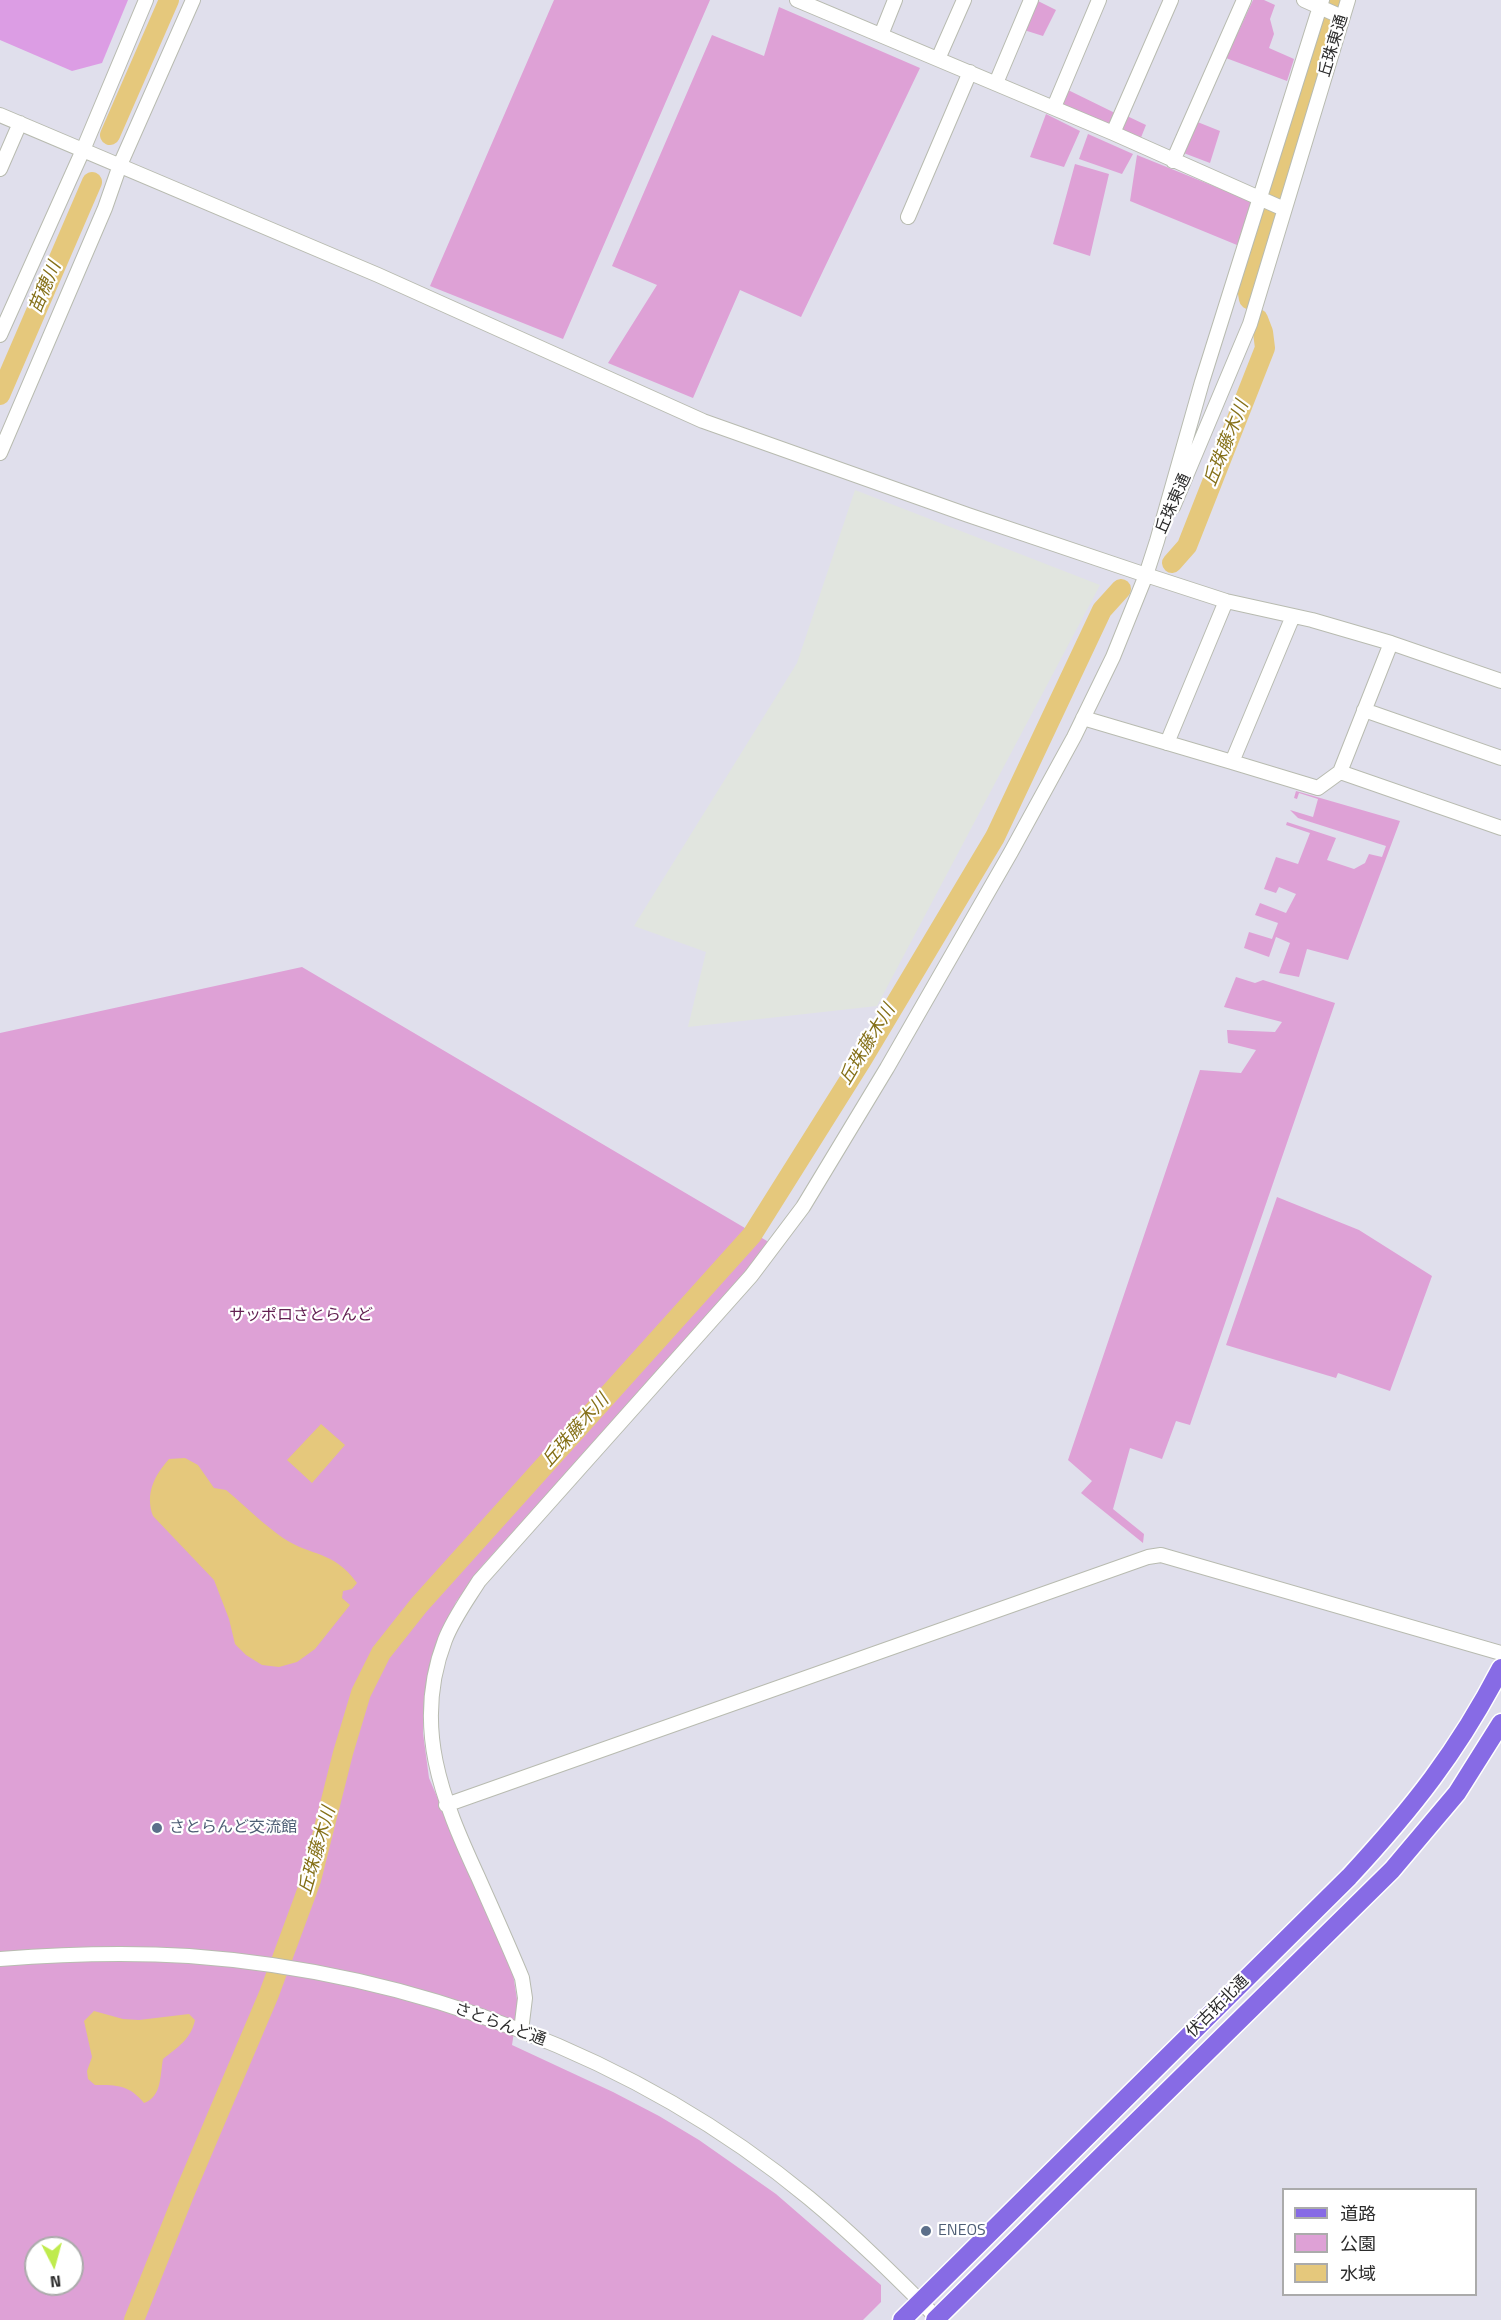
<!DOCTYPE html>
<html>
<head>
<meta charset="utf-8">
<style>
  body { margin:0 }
  #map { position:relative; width:1501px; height:2320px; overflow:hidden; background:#e0dfec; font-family:"Titillium Web","Noto Sans JP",sans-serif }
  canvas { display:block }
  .legend { position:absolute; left:1282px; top:2188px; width:195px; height:108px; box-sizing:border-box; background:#fff; border:2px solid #ababab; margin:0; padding:8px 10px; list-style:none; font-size:18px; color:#2c2c2c }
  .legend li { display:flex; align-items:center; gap:12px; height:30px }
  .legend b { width:30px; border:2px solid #ababab }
  .north { position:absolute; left:24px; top:2236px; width:60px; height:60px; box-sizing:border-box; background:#fff; border:2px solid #ababab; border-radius:50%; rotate:174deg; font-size:16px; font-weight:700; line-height:24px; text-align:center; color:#2c2c2c }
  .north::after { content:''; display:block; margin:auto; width:21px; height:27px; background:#bfeb4d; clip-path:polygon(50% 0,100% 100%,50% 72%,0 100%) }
</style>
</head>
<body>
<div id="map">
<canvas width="1501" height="2320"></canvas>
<ul class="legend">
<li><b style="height:8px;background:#876be5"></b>道路</li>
<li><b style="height:16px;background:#dea1d6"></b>公園</li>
<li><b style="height:16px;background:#e5c87c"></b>水域</li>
</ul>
<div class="north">N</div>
</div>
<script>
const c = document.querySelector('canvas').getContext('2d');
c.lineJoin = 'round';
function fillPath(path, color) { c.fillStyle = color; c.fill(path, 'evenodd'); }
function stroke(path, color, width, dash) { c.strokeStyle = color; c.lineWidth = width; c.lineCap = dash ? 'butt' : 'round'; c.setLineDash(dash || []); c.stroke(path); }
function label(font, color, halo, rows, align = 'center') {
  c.font = font + ' "Titillium Web","Noto Sans JP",sans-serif'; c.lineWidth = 4.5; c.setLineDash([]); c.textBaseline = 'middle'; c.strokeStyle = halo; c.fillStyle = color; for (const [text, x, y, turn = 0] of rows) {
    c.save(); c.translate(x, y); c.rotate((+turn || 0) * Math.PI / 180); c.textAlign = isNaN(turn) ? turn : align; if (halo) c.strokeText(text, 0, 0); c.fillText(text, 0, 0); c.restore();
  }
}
const industrial = new Path2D(`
  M855 490 1100 585 877 1006 688 1027 706 952 634 926 797 663Z`);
const green = new Path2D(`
  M554 0H710L563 339 430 286Z
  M1036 0 1056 10 1043 36 1024 30Z
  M1253 0H1264L1275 5 1270 19 1274 34 1269 48 1294 59 1287 81 1226 58Z
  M779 7 920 68 801 317 740 290 693 398 608 363 657 285 612 266 712 35 764 56Z
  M1066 89 1115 113 1108 126 1060 104Z
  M1046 114 1080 131 1064 167 1030 157Z
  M1127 116 1146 125 1140 140 1120 133Z
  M1195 121 1220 131 1210 163 1181 152Z
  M1088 134 1133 154 1122 174 1079 159Z
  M1137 155 1253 202 1237 245 1130 201Z
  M1075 164 1109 174 1090 256 1053 244Z
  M1296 791 1400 821 1348 960 1307 949 1299 977 1279 973 1290 943 1276 937 1269 957 1244 948 1249 932 1272 939 1278 923 1255 915 1260 903 1286 913 1296 894 1279 887 1276 893 1264 889 1276 857 1298 864 1310 833 1286 825 1287 822 1336 838 1327 860 1354 869 1365 863 1369 854 1382 857 1386 846 1298 818 1290 810 1313 817 1318 799 1299 793 1297 799 1294 798Z
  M302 967 767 1241V1246L734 1287 481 1567 456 1602 431 1660 424 1697 423 1733 429 1778 513 1974 518 2006 512 2045 613 2092 659 2116 699 2140 776 2194 881 2285V2302L863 2320H0V1033ZM36 2248H72V2284H36Z
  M1236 977 1255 983 1263 980 1335 1003 1190 1425 1176 1421 1162 1459 1130 1448 1113 1509 1144 1534 1143 1543 1081 1493 1092 1481 1068 1460 1200 1070 1241 1073 1256 1050 1228 1043 1227 1030 1275 1032 1282 1022 1224 1007Z
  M1277 1197 1359 1230 1432 1276 1390 1391 1338 1373 1336 1378 1226 1345Z`);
const pitch = new Path2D(`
  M0 0H128L102 63 72 71 0 40Z`);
const water = new Path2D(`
  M321 1424 345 1445 312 1483 287 1460Z
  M185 1458 198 1465 214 1488 226 1490C245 1506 263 1524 283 1538 312 1557 333 1550 357 1583L352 1589 343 1591 342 1598 350 1605 315 1649 297 1662 279 1667 262 1665 246 1655 235 1644 229 1619 214 1580 153 1516C145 1494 154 1476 169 1459Z
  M94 2011 123 2019 139 2020 189 2014 195 2020C191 2039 178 2047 163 2059 160 2075 162 2097 144 2103 129 2085 118 2085 95 2085L88 2079 87 2071 92 2057 84 2021Z`);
const river = new Path2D(`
  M1335 2V0
  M110 135 169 0
  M1274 198 1328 25
  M1249 299 1247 287 1269 216
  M0 395 92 182
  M1172 563 1187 546 1265 348 1263 332 1258 319
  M134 2320 185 2192 269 1994 311 1880 343 1753 361 1693 381 1653 419 1605 752 1235 860 1063 995 837 1102 610 1121 589`);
const minor = new Path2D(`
  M797 0 1113 133 1284 209
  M1304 0 1342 17
  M881 35 895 0
  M938 59 964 0
  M996 83 1031 0
  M1054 107 1099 0
  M0 115 378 275 703 421 968 515 1146 575 1226 601 1312 620 1391 643 1501 681
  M1113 133 1171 0
  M1173 161 1244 0
  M0 169 20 123
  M908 217 970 72
  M0 335 83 150 146 0
  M0 453 105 208 120 165 193 0
  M1173 507 1250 324 1348 0
  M1391 643 1340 772 1501 828
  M1364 710 1501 758
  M1083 718 1232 762 1293 616
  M1167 743 1226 601
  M1232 762 1318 788 1340 772
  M446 1805 1148 1557 1161 1555 1501 1653
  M0 1959C63 1954 126 1952 189 1956 412 1972 636 2055 809 2198 855 2236 897 2278 939 2320
  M521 2031 525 1998 522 1978C508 1944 493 1911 478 1877 442 1799 412 1726 445 1640 453 1619 467 1600 479 1581L751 1276 803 1207 887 1068 1011 852 1074 737 1113 657 1146 575 1157 541 1202 382 1322 0`);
const major = new Path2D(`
  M902 2320 1349 1877C1412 1809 1458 1751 1501 1668
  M935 2320 1392 1870 1457 1793 1501 1723`);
const markers = [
  [157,1828,6,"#5c6f8a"],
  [926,2231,6,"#5c6f8a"]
];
const streetNames = [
  ["丘珠東通",1334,46,-73],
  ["丘珠東通",1174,504,-66],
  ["伏古拓北通",1218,2007,-45],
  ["さとらんど通",500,2025,20]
];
const parkNames = [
  ["サッポロさとらんど",301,1316]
];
const serviceNames = [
  ["さとらんど交流館",169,1828],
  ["ENEOS",938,2231]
];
const waterNames = [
  ["苗穂川",46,288,-67],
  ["丘珠藤木川",1227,444,-68],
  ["丘珠藤木川",868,1045,-59],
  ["丘珠藤木川",576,1431,-48],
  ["丘珠藤木川",318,1851,-74]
];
fillPath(industrial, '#e1e5df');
fillPath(green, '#dea1d6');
fillPath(pitch, '#dc9de4');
fillPath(water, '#e5c87c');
stroke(river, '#e5c87c', 20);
stroke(minor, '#b8bbb0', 16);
stroke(major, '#fff', 21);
stroke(minor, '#fff', 14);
stroke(major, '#876be5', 18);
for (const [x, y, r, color] of markers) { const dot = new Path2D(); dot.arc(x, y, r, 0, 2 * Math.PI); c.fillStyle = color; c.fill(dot); stroke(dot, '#fff', 2); }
label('16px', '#2c2c2c', '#fff', streetNames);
label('16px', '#632152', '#fff', parkNames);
label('16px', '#4e5e75', '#fff', serviceNames, 'left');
label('italic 18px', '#857018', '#fff', waterNames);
</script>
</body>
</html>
